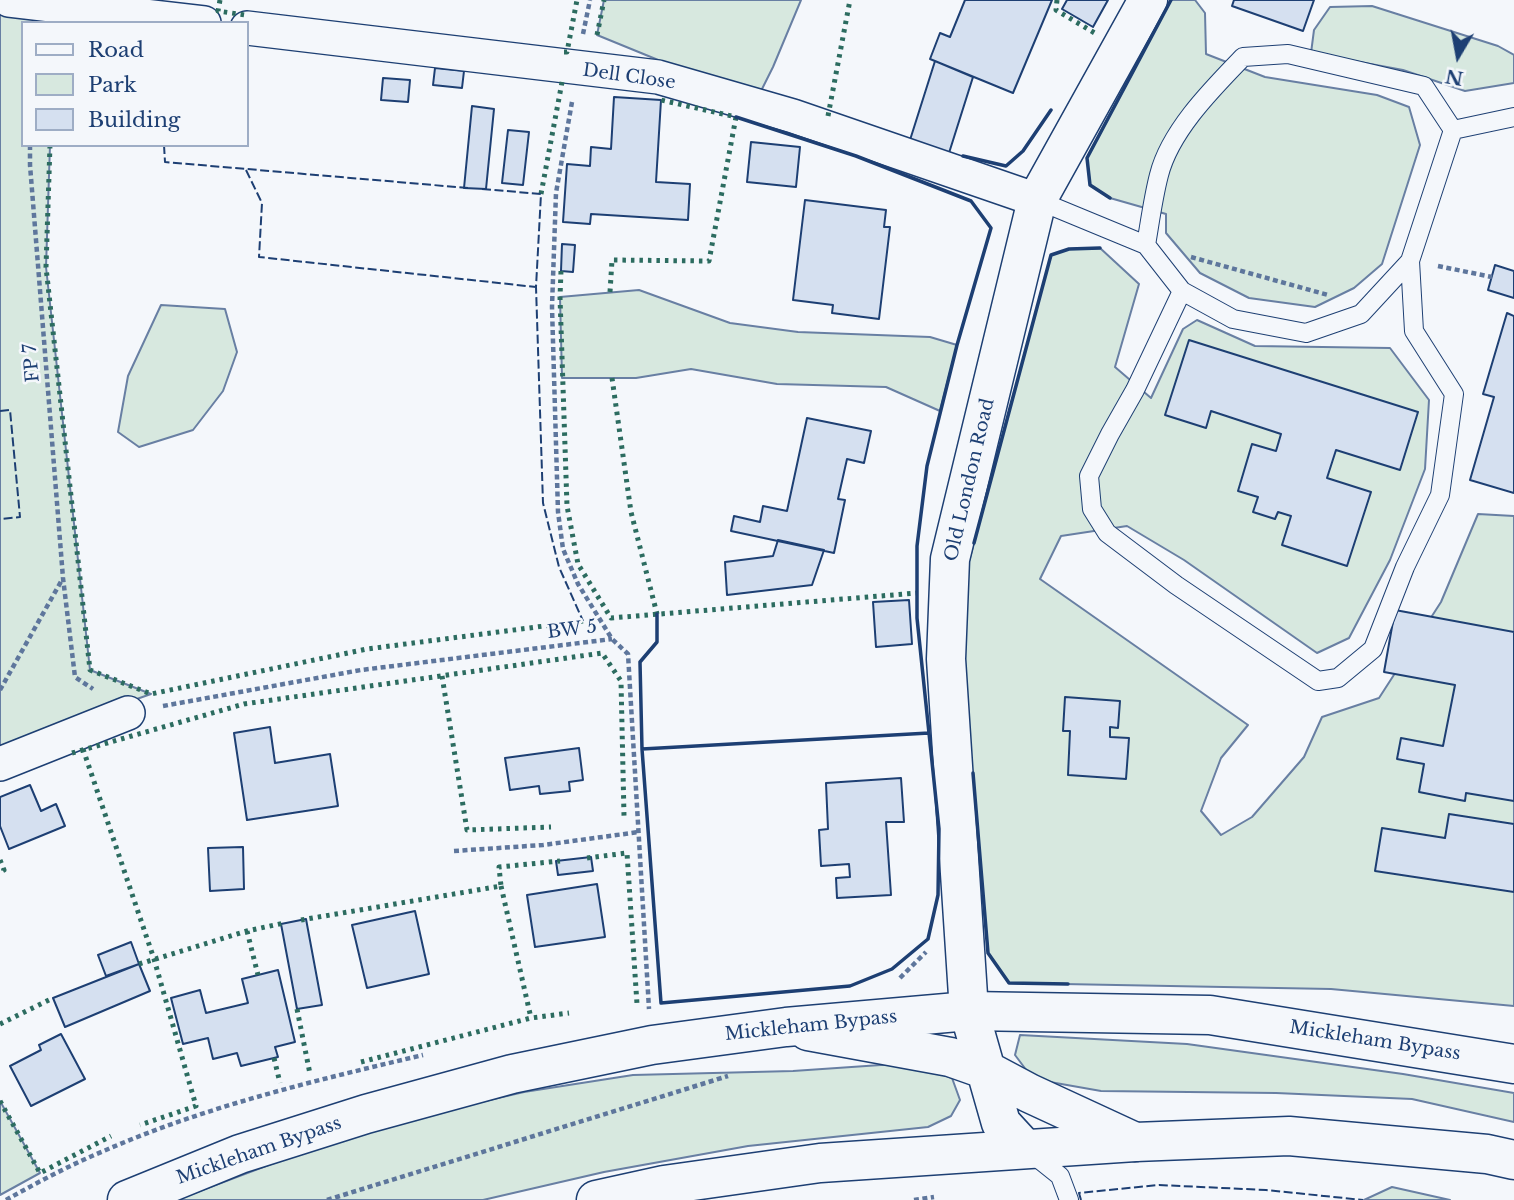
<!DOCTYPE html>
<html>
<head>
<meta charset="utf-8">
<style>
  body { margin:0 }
  #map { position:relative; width:1514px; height:1200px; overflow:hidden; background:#f4f7fb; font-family:"Libre Baskerville",serif }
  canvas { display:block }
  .legend { position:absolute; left:21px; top:21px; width:228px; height:126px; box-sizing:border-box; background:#f4f7fb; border:2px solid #9eadc5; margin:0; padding:9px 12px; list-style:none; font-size:21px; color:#1d3f73 }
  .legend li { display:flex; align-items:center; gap:14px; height:35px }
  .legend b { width:35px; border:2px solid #9eadc5 }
  .north { position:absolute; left:1423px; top:21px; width:70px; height:70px; -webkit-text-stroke:5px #f4f7fb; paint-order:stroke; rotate:190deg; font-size:19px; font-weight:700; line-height:28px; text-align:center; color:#1d3f73 }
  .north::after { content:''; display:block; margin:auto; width:24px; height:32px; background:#1d3f73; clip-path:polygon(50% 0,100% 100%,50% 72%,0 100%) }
</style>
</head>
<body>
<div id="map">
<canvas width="1514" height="1200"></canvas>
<ul class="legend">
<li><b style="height:9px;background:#f4f7fb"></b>Road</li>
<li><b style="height:19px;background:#d7e8df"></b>Park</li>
<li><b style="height:19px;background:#d5e0f0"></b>Building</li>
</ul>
<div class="north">N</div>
</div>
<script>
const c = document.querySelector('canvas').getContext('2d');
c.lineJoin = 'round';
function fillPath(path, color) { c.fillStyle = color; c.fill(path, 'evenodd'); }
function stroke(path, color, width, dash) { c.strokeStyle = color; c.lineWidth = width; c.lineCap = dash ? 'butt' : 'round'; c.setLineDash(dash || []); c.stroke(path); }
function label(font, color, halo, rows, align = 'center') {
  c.font = font + ' "Libre Baskerville",serif'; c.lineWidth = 5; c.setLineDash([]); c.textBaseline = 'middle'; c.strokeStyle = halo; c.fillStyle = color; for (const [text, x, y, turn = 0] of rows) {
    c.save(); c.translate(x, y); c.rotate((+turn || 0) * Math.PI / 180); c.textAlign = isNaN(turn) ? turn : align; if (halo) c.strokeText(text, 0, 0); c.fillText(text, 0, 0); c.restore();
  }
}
const green = new Path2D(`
  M604 0H801L773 67 760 93 668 64 597 35Z
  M1171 0H1195L1205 13 1206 54 1265 77 1377 95 1409 107 1420 145 1382 264 1354 288 1315 307 1249 298 1200 273 1166 233V214L1110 198 1090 185 1087 158Z
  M1372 6 1498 46 1514 55V83L1465 91 1403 70 1311 53 1314 30 1330 7Z
  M0 14 58 21 23 23V145H50L46 267 90 670 151 694 0 747Z
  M1100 248 1139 284 1115 367 1151 398 1183 329 1197 320 1255 346 1390 348 1429 400 1425 469 1390 560 1349 638 1317 653 1184 560 1127 526 1061 536 1040 579 1248 725 1221 758 1201 811 1221 835 1252 817 1304 757 1322 717 1379 698 1441 602 1478 514 1514 516V1006L1331 989 1009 983 988 953 962 653 967 569 1051 255 1069 249Z
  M639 290 730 323 798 332 930 337 957 345 940 411 886 387 777 384 691 369 636 378H562L560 297Z
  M161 305 225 309 237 352 223 391 193 430 139 447 118 432 128 376Z
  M1020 1035 1187 1044 1403 1074 1514 1093V1122L1412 1099 1276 1093 1101 1091 1033 1079 1015 1055Z
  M910 1063 952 1078 960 1100 951 1116 928 1127 748 1146 604 1172 483 1200H176L364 1129 524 1092 633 1075 793 1071Z
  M0 1101 40 1173 0 1195Z
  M1392 1187 1450 1200H1364Z`);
const building = new Path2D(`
  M965 0H1052L1013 93 930 59 940 33 950 37Z
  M1067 0H1108L1093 27 1062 9Z
  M1234 0H1314L1303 31 1232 6Z
  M935 61 973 77 949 153 910 140Z
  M435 68 464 71 462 88 433 85Z
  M383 78 410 80 408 102 381 100Z
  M614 97 661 100 656 182 690 184 688 220 591 214 590 224 563 222 567 164 590 166 591 147 611 149Z
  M472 106 494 109 486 189 464 188Z
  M508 130 529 132 523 185 502 183Z
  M751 142 800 147 796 187 747 182Z
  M805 200 886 210 884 227H890L879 319 832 313 833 305 793 300Z
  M562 244 575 245 573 272 561 271Z
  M1495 265 1514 271V298L1488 290Z
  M1507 313 1514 316V493L1470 480 1494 397 1483 394Z
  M1189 340 1418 412 1400 470 1336 450 1327 478 1371 492 1347 566 1282 545 1291 516 1278 512 1275 519 1253 512 1258 497 1238 491 1252 444 1276 451 1281 434 1211 411 1206 428 1165 415Z
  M807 418 871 431 864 463 847 459 838 499 845 500 834 553 731 531 734 516 760 522 763 506 787 511Z
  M778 540 824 550 812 585 727 595 725 562 773 556Z
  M909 600 912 644 876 647 873 602Z
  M1395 610 1514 632V801L1466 793 1465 801 1419 792 1424 764 1397 759 1401 738 1443 746 1455 685 1384 672Z
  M1065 697 1120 701 1118 728 1110 727V737L1129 738 1126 779 1068 775 1070 731H1063Z
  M270 727 275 763 330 754 338 806 247 820 234 733Z
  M579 748 583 780 569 782 570 791 540 794 539 786 510 790 505 758Z
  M901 778 904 822H886L891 895 837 898 836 878 850 877 849 864 821 866 819 830 828 829 826 783Z
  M30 785 41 811 56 804 65 826 9 849 0 826V797Z
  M1449 814 1514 824V892L1375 871 1382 828 1445 838Z
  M243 847 244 889 210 891 208 848Z
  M591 857 593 871 558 875 556 861Z
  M597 884 605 937 535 947 527 895Z
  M415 911 429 974 367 988 352 925Z
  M306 919 322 1005 297 1009 281 924Z
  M131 942 139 964 106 976 98 955Z
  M139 964 150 991 65 1027 53 998Z
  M278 970 295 1042 275 1047 278 1057 241 1066 237 1053 213 1059 208 1038 183 1044 171 998 200 990 206 1013 248 1003 242 979Z
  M61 1034 85 1079 31 1106 10 1066 41 1050 39 1045Z`);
const path = new Path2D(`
  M583 34 590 0
  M572 102 556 193 552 307 558 512 563 549 578 584 612 639 628 654 649 1009
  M30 145V165L63 578 75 677 93 689
  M1191 257 1328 295
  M1438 266 1492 277
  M0 690 63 578
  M163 706 361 670 612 639
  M454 851 543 845 639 832
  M900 978 926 952
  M6 1200C38 1182 72 1164 106 1150 207 1106 317 1080 423 1055
  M327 1200 728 1076
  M914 1200 934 1197`);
const service = new Path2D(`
  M1037 200 1146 245C1150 222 1153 198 1159 175 1170 131 1212 89 1243 57L1288 54 1424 86 1453 130 1514 117
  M1146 245 1182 291 1135 390 1110 434 1089 476 1092 509 1107 533 1176 585 1318 681 1338 678 1373 649 1405 567 1440 495 1454 394 1414 331 1410 261 1453 130
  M1182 291 1233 319 1306 333 1361 314 1410 261
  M1030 1152 1060 1176 1069 1200`);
const minor = new Path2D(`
  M9 0 204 23
  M247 28 658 77 793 116 1037 200
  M0 764 128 713`);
const secondary = new Path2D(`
  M808 1031 950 1057 984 1069 1029 1093 1135 1142
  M1024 1148 1001 1123 969 1011 946 659 950 559 1037 200 1148 0`);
const trunk = new Path2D(`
  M127 1200 240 1154 366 1114 512 1074 652 1045 786 1027 969 1011 1210 1015 1514 1064
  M596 1200 664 1185 820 1163 1135 1142 1289 1136 1487 1154 1514 1160`);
const hedge = new Path2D(`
  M220 0 218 11 245 15
  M1057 0 1056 10 1098 35
  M597 35 604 0
  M564 52H567L577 0
  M828 116 850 0
  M50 145 46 267 90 670 151 694 367 649 583 621
  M541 194 563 77
  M561 271 560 297 567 506 578 564 611 618 917 593
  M610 292 612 260 709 261 736 117 661 100
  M612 378 631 512 657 614
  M442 676 467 830 551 827
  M83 749 154 959 196 1106 140 1125
  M72 753 244 704 602 653 621 681 624 816
  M587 858 627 853 637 1004
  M0 860 4 870 0 872
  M501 886 531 1018
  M301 920 501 886 499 867 560 861
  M247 931 258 975
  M139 964 247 931 284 923
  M297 1009 310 1074
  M0 1024 53 998
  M274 1058 280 1083
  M361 1062 531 1018 569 1013
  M0 1101 40 1173 111 1136`);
const fence = new Path2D(`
  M164 145 165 162 468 188
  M246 170 262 203 259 257 536 287
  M482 189 541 194 536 287 543 503 559 567 583 621
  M0 411 10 410 20 517 0 519
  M1081 1200 1079 1193 1159 1185 1266 1190 1363 1200`);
const wall = new Path2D(`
  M963 156 1006 166 1023 151 1051 110
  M1110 198 1090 185 1087 158 1171 0
  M974 543 1051 255 1069 249 1100 248
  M657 614V642L640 662 642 749 661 1003 850 986 892 969 928 939 938 895 939 829 917 618V546L927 466 957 345 991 228 971 201 856 156 736 117
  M642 749 929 733
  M973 773 988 953 1009 983 1068 984`);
const streetNames = [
  ["Dell Close",629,77,8],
  ["FP 7",32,363,-95],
  ["Old London Road",970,480,-77],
  ["BW 5",572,630,-7],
  ["Mickleham Bypass",811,1026,-6],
  ["Mickleham Bypass",1375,1041,9],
  ["Mickleham Bypass",259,1151,-19]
];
fillPath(green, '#d7e8df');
stroke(green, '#687fa3', 2);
fillPath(building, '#d5e0f0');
stroke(building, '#1d3f73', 2);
stroke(service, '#1d3f73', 20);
stroke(minor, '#1d3f73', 36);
stroke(secondary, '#1d3f73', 41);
stroke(trunk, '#1d3f73', 41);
stroke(path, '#5e769c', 4.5, [5, 3.5]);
stroke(service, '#f4f7fb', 18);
stroke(minor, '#f4f7fb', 33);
stroke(secondary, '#f4f7fb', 38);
stroke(trunk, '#f4f7fb', 38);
stroke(hedge, '#2c6c60', 5, [3.5, 5]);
stroke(fence, '#1d3f73', 2, [9, 3.5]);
stroke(wall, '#1d3f73', 3.5);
label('18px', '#1d3f73', '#f4f7fb', streetNames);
</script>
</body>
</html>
